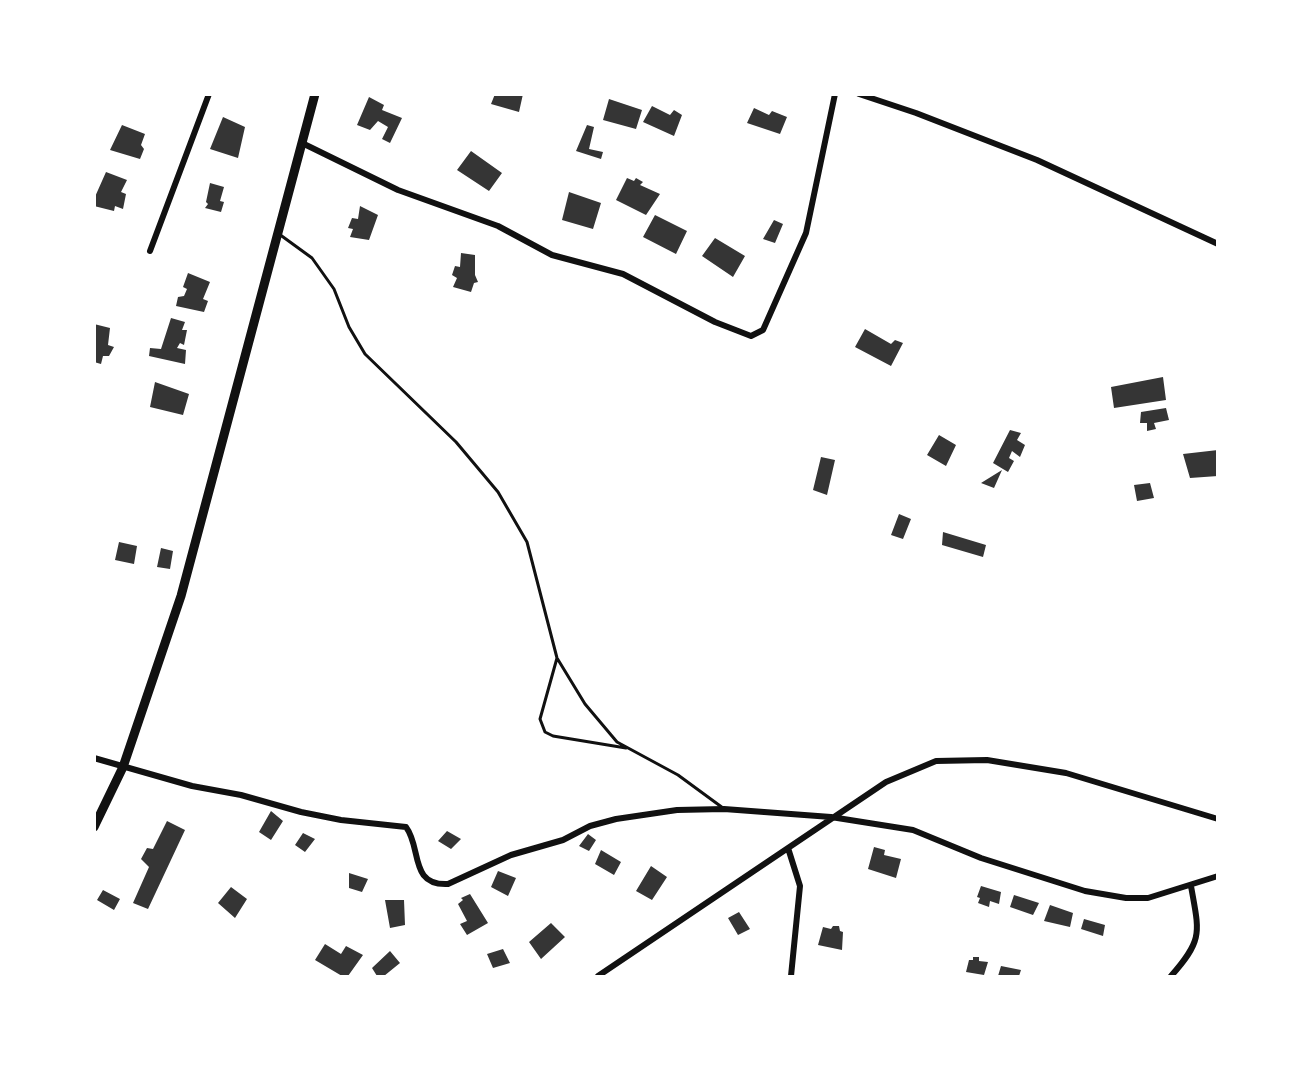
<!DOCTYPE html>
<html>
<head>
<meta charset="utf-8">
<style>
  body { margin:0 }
  #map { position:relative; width:1312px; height:1071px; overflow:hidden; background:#fff; font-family:Helvetica,sans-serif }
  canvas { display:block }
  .frame { position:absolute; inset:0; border:96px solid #fff; pointer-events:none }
</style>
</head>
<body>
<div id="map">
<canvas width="1312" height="1071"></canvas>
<div class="frame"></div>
</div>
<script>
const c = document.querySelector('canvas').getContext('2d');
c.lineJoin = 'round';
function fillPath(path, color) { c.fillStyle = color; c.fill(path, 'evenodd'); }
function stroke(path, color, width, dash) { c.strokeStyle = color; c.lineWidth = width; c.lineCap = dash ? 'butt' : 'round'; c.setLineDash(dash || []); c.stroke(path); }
const building = new Path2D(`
  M495 94H523L519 112 491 104Z
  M369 97 384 105 382 110 402 118 390 143 382 139 388 127 378 121 370 130 357 125Z
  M609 99 642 110 636 129 603 120Z
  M652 106 670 115 674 110 682 115 674 136 643 122Z
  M754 108 769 115 772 111 787 117 780 134 747 123Z
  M223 117 245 127 238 158 210 149Z
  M122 125 145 134 141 145 144 149 140 159 110 150Z
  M587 125 594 127 589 149 603 152 601 159 576 151Z
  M471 151 502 173 489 191 457 170Z
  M106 172 127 180 121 192 126 194 123 209 115 206 114 211 94 206V199Z
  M627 178 634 181 636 178 643 182 640 185 660 194 646 215 616 200Z
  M210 183 224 187 220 201 224 202 221 212 205 208 208 204 206 202Z
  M569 192 601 203 593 229 562 220Z
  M360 206 378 215 369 240 350 237 353 229 348 228 352 218 358 219Z
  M655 215 687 231 676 254 643 237Z
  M774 220 783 224 775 243 763 239Z
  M715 238 745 256 733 277 702 256Z
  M461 253 475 255V275L478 282 474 283 471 292 453 287 457 278 452 275 455 266 460 267Z
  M188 273 210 282 203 299 208 301 204 312 176 306 178 297 184 296 187 289 183 287Z
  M171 318 185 322 182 330H187L184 345 180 343 177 348 186 350 185 364 149 356 150 348 161 349Z
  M94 324 110 328 108 345 114 347 109 356H103L101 364 94 362Z
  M865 329 891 344 895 340 903 343 891 366 855 347Z
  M1163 377 1166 400 1114 408 1111 387Z
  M155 382 189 394 183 415 150 407Z
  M1166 408 1169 420 1154 423 1156 429 1147 431V423H1140L1141 412Z
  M1010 430 1021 433 1017 440 1025 445 1020 457 1012 451 1009 458 1014 461 1008 472 993 463Z
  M939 435 956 445 946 466 927 455Z
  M1218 450V476L1190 478 1183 454Z
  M821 457 835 460 827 495 813 490Z
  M1002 470 994 488 981 483Z
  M1150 483 1154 498 1137 501 1134 485Z
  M899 514 911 519 903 539 891 535Z
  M943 532 986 545 983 557 942 545Z
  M119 542 137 546 134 564 115 560Z
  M161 548 173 551 170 569 157 567Z
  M271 811 283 821 271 840 259 832Z
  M167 821 185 830 148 909 133 903 149 867 141 859 147 848 153 849Z
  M447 831 461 839 451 849 438 841Z
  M303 833 315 839 305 852 295 845Z
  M588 834 596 840 589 851 579 846Z
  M874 847 885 850 884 855 901 859 896 878 868 869Z
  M601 850 621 862 614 875 595 864Z
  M651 866 667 877 652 900 636 891Z
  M498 871 516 878 508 896 491 887Z
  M349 873 368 879 362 892 349 888Z
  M981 886 1001 892 999 904 990 901 989 907 978 903 980 898 977 897Z
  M231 887 247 899 235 918 218 903Z
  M103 890 120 899 114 910 97 900Z
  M470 894 488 923 467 935 460 924 467 921 458 904 463 900 461 898Z
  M1014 895 1039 903 1033 915 1010 907Z
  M385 900H404L405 925 390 928Z
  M1050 905 1073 913 1070 927 1044 921Z
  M739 912 750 929 738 935 728 918Z
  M1084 919 1105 925 1103 936 1081 929Z
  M551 923 565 937 541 959 529 942Z
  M833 926H839L840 931 843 932 842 950 818 945 823 927 831 929Z
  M325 944 341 954 346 946 363 955 348 976H342L315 960Z
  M503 949 510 963 493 968 487 954Z
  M390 951 400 963 384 976H377L372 968Z
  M973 957H979V961L988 962 984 975 966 972 969 960H973Z
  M1001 966 1021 970 1019 976H998Z`);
const service = new Path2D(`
  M279 234 312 258 334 289 349 327 365 354 456 442 498 492 527 542 557 658 585 704 617 742 678 775 723 808
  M557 658 540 719 545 732 553 736 626 748`);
const minor = new Path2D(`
  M859 94 916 113 1037 160 1218 244
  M302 143 398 190 498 226 552 255 623 274 715 322 751 336 763 330 806 233 835 94
  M150 251 209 94
  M94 758 192 786 241 795 301 812 341 820 406 827C422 848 409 886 448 884L511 855 563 840 590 826 616 819 677 810 724 809 831 817 913 830 981 858 1085 891 1126 898H1148L1218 876
  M788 848 800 886 791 976
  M598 976 886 782 936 761 987 760 1066 773 1218 819
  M1171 976C1204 939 1199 932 1191 886`);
const primary = new Path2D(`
  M94 827 123 767 181 596 315 94`);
fillPath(building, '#353535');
stroke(service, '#111', 3);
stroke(minor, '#111', 6);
stroke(primary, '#111', 9);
</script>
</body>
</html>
